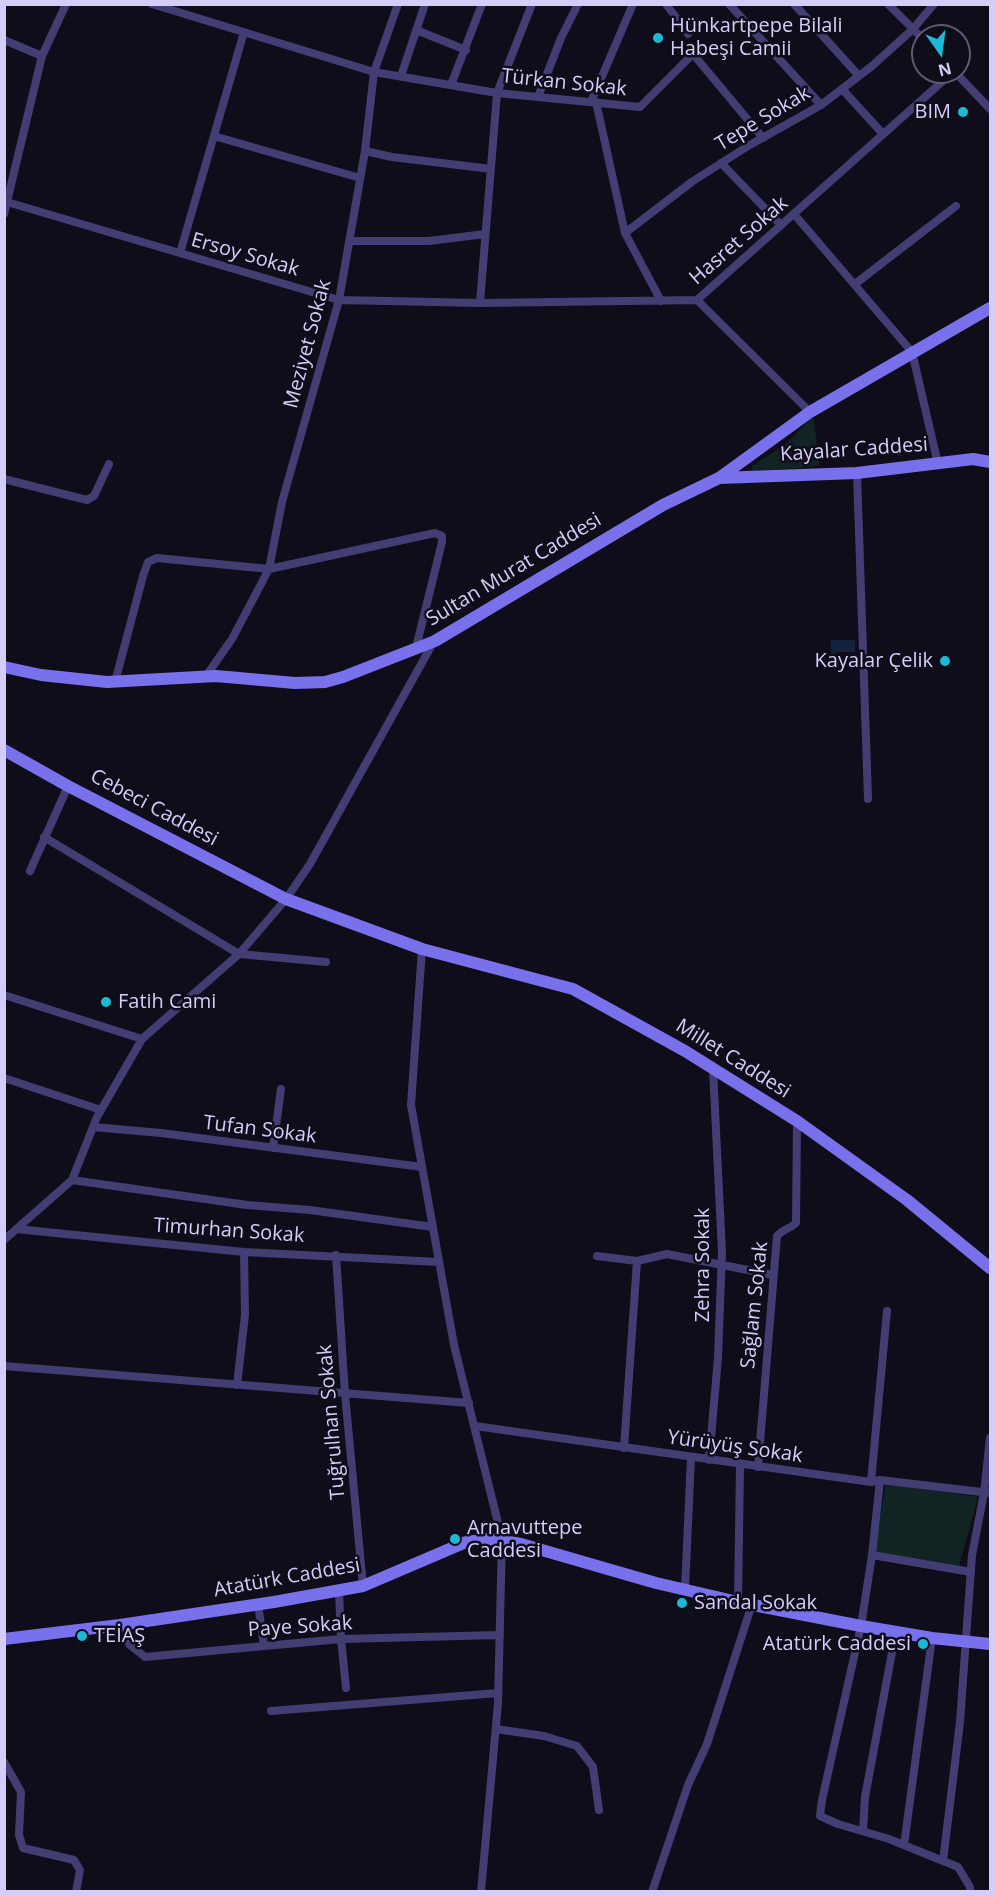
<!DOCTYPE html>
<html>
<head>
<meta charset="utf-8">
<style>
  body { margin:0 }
  #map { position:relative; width:995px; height:1896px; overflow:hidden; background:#100d1a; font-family:"Open Sans",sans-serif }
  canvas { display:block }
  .frame { position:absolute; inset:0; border:6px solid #d4cdf8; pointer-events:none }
  .north { position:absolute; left:911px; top:24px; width:60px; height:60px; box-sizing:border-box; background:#100d1a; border:2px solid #5e5a73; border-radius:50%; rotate:166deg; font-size:16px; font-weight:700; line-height:24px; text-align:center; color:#d4cdf8 }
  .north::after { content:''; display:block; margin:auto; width:21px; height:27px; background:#1db9d4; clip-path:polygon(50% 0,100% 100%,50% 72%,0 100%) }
</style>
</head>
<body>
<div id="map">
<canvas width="995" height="1896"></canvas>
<div class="frame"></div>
<div class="north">N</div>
</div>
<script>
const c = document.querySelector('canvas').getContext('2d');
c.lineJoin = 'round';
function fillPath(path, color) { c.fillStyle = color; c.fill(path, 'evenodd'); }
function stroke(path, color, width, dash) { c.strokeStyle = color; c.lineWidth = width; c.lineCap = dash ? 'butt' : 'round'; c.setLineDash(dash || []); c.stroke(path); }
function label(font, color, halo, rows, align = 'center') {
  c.font = font + ' "Open Sans",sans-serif'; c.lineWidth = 5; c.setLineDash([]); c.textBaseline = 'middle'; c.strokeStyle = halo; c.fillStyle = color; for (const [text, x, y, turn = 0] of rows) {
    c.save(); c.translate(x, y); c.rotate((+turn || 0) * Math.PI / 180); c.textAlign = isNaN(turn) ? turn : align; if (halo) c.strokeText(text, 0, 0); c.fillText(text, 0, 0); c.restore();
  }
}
const green = new Path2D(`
  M813 416 820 465 801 468 752 471V466L787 443Z
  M886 1483 978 1497 959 1566 874 1552Z`);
const water = new Path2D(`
  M831 640H855V652H836V656H831Z`);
const street = new Path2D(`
  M152 4 374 72 497 93 640 107 693 54 763 138
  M666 4 688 34
  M729 4 821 105
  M794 4 859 76 855 79
  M888 4 923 39
  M416 30 466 50
  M4 40 42 56
  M955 72 990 109
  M401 76 425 4
  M451 85 482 4
  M845 87 842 89 883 134
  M538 97 561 38 578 4
  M591 102 633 4
  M596 102 625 233 661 301
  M214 136 360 178
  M365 151 392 157 491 169
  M721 163 781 225
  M7 202 339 300 480 303 697 300 953 72
  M4 214 42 56 66 4
  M794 214 912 352 938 464
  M625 233 693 181 748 146 821 105 872 66 913 29 934 4
  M349 241H429L485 234
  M180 253 244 32
  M855 284 956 206
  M697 300 810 412
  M480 303 497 93 532 4
  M857 473 868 799
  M4 479 87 500 94 496 109 464
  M206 676 232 639 269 569 282 502 339 300 365 151 374 72 398 4
  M115 682 143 576 148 562 157 558 269 569 435 533 442 536V542L416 648
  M44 837 239 954 326 962
  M30 871 68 786
  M422 949 411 1105 454 1345 502 1539 498 1703 481 1892
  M4 995 142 1039
  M4 1078 101 1110
  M93 1127 161 1133 422 1167
  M273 1148 281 1089
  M72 1180 247 1205 310 1210 433 1227
  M16 1229 244 1252 439 1262
  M4 1240 72 1180 97 1117 142 1039 239 954 286 899 310 864 434 641
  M336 1255 345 1394 363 1586
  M597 1256 637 1261 667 1254 773 1275
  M4 1366 469 1403
  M237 1385 245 1315 244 1252
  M475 1426 871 1482 880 1480 990 1493
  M624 1448 637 1261
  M709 1460 718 1358 722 1252 713 1069
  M758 1467 777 1236C783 1229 790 1229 796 1223L797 1121
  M880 1480 872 1555 861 1626 822 1800 820 1816 838 1824 889 1839 958 1867 970 1887V1892
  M871 1482 887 1311
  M872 1555 971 1572
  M685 1589 691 1458
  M339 1591 341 1639 346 1688
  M738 1602 740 1465
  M258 1604 264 1646
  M120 1625 130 1645 145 1657 341 1639 500 1635
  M271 1711 498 1693
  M496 1729 544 1736 577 1746 593 1767 599 1810
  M4 1762 21 1792 19 1835 23 1848 74 1860 80 1870 76 1892
  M863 1831 865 1797 896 1631
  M904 1845 932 1638
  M943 1861 960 1722 972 1555 984 1493 990 1438
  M652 1892 688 1785 707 1744 752 1604`);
const secondary = new Path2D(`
  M719 478 857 473 973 459 990 462
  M4 667 41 675 107 682 216 676 295 683 325 682 343 677 435 641 663 505 719 478 810 412 990 308
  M4 750 68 786 286 899 422 949 573 989 685 1051 797 1121 907 1200 990 1268
  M4 1639 120 1625 274 1602 363 1586 466 1542 490 1539 521 1544 656 1583 738 1602 861 1626 932 1638 990 1644`);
const markers = [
  [658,38,6,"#1db9d4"],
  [963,112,6,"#1db9d4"],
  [945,661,6,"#1db9d4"],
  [106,1002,6,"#1db9d4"],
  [455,1539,6,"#1db9d4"],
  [682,1603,6,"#1db9d4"],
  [82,1636,6,"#1db9d4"],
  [923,1644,6,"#1db9d4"]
];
const poiNames = [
  ["Hünkartpepe Bilali",670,26],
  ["Habeşi Camii",670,49],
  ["BIM",951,112,"right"],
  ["Kayalar Çelik",933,661,"right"],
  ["Fatih Cami",118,1002],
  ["Arnavuttepe",467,1528],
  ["Caddesi",467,1551],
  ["Sandal Sokak",694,1603],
  ["TEİAŞ",94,1636],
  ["Atatürk Caddesi",911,1644,"right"]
];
const streetNames = [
  ["Türkan Sokak",564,83,6],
  ["Tepe Sokak",763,119,-31],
  ["Hasret Sokak",739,241,-41],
  ["Ersoy Sokak",245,255,16],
  ["Meziyet Sokak",308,344,-75],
  ["Kayalar Caddesi",854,450,-4],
  ["Sultan Murat Caddesi",514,570,-31],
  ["Cebeci Caddesi",154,808,28],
  ["Millet Caddesi",733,1059,32],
  ["Tufan Sokak",260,1130,7],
  ["Timurhan Sokak",229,1231,4],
  ["Zehra Sokak",703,1265,-90],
  ["Sağlam Sokak",755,1305,-84],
  ["Tuğrulhan Sokak",332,1422,-95],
  ["Yürüyüş Sokak",735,1447,8],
  ["Atatürk Caddesi",287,1578,-10],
  ["Paye Sokak",300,1627,-4]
];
fillPath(green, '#112323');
fillPath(water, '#13223d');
stroke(street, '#423e73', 8);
stroke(secondary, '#7971eb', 12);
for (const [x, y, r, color] of markers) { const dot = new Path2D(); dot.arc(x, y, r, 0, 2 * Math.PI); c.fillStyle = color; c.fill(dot); stroke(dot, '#100d1a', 2); }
label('20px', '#d4cdf8', '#100d1a', poiNames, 'left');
label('20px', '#d4cdf8', '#100d1a', streetNames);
</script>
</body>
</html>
